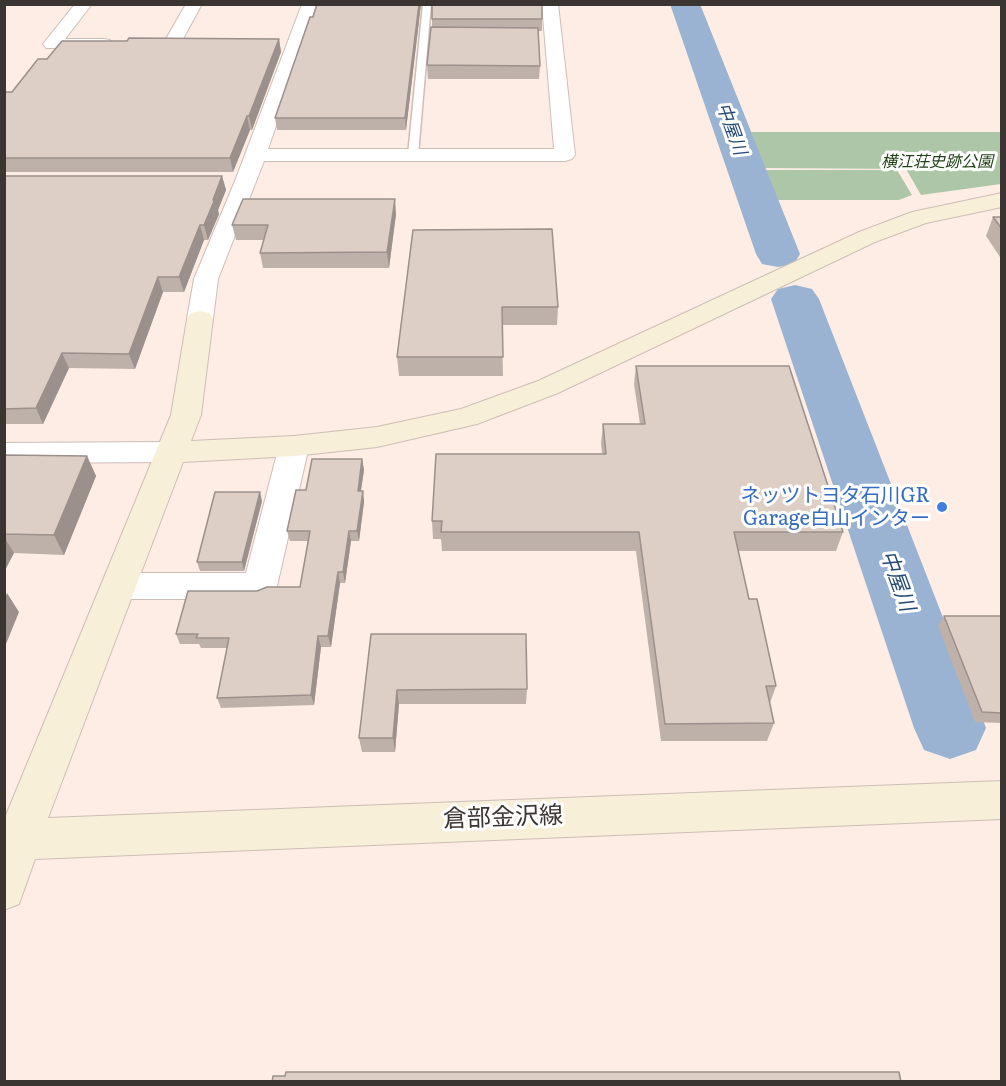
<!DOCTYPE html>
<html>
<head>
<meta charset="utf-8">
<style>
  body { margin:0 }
  #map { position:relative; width:1006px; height:1086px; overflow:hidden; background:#fdede4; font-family:Literata,serif }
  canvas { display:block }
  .frame { position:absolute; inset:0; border:6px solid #3b3532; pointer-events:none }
</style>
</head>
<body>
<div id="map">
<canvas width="1006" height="1086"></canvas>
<div class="frame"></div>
</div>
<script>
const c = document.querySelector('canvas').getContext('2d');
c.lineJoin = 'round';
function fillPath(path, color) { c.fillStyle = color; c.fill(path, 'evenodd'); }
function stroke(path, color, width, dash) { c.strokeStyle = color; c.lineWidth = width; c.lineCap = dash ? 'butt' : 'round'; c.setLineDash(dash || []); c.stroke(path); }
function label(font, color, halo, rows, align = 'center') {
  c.font = font + ' Literata,"Noto Sans JP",serif'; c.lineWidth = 6; c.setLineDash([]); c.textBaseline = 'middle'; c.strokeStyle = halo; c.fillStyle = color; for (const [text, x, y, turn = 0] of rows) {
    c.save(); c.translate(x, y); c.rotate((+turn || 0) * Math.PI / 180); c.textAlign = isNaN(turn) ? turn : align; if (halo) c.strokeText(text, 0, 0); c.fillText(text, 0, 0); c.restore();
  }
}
const green = new Path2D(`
  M748 132H1001V184L921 195 906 169 762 168Z
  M762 170H897L912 195 899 200H774Z`);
const river = new Path2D(`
  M670 4H700L800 254 794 264 778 267 762 264 756 254Z
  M795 285 812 289 819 299 986 728 976 750 950 759 924 750 914 728 771 299 778 289Z`);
const lane = new Path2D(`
  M423 4H431L418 155 413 158 408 155Z`);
const street = new Path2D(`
  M75 4H92L65 39H104L110 40 113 44 110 48H46L43 44Z
  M186 4H202L178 48H166L163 44Z
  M302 4H318L268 149H554L542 4H558L575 155 572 159 565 161H264L218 279 213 319 209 325 200 327 191 325 187 319 194 279 235 181Z
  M294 436 305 439 309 446 277 586 272 595 260 599H118L106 595 101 586 106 577 118 573H246L279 446 283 439Z
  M171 442 182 445 186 452 182 459 171 462 4 463V443Z`);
const secondary = new Path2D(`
  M1002 193V207L926 223 875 242 558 393 477 424 377 447 294 456 183 462 48 818 1002 781V819L35 859 19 904 4 910V820L171 415 187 319 191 313 200 311 209 313 213 319 201 415 191 441 294 436 377 427 461 409 538 381 859 232 912 212Z`);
const wall = new Path2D(`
  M317 4H421L406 130H277L275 118Z
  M432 19H542V31H538L540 66 539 79H428L427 65 432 27Z
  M279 39 281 52 252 130H250L233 172H4V92H12L47 59Z
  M4 176H222L226 190 218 210 219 214 208 240H204L184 292H163L135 369 69 368 43 424H4Z
  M396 214 389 268H263L260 253 264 240H236L232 225Z
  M993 217H1002V260L986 236Z
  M413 230 558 307 557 325H502L503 376H399L397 357Z
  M636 366 843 532 836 551H738L749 599 776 686 770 703 774 723 767 741H661L636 551H442L441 539H433L432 521 602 454 601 443 603 424H640L634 384Z
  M4 455 87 456 96 476 64 555 14 553 4 572Z
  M362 459 364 470 361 491H363L364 502 359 541H351L345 583H340L331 647H321L314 705 221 708 217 698 227 648H201L199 644H180L176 634 257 591 300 587 308 541H290L287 531 306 490Z
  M262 501 244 571H200L197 562Z
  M944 616H1002V723L975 722 938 626Z
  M371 634 527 689 526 704H399L395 752H362L359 738Z`);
const shadedWall = new Path2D(`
  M419 4H421L406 130 405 118Z
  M279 39 281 52 252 130 249 116Z
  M247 116 250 130 233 172 230 158Z
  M222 176 226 190 218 210 219 214 208 240 204 225 213 200Z
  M395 199 396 214 389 268 387 252Z
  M200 225 204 240 184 292 179 277Z
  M158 277 163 292 135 369 129 354Z
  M62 353 69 368 43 424 36 408Z
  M87 456 96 476 64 555 54 535Z
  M362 459 364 470 359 502 358 491Z
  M363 491 364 502 359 541 357 531Z
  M260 492 262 501 244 571 242 562Z
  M349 531 351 541 345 583 343 572Z
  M4 537 14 553 4 572Z
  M338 572 340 583 331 647 328 636Z
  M7 593 19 612 4 649V600Z
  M318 636 321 647 314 705 311 695Z
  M397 690 399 704 395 752 393 738Z`);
const building = new Path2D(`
  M317 4H419L405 118H275L310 17H313Z
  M432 4H542V19H432Z
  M431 27 538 28 540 66 427 65Z
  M129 38 279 39 249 116H247L230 158H4V92H12L38 59H47L62 41H127Z
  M4 176H222L213 200 215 199 204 225H200L179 277H158L129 354 62 353 36 408 4 409Z
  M243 199H395L387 252 260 253 268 225H232Z
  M993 217H1002V229Z
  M552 229 558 307H502L503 357H397L413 230Z
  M636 366H789L843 532H734L749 599H757L776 686H766L774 723 665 724 639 532H441L442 521H432L436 454H606L603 424H645Z
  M4 455 87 456 54 535 4 534Z
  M312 459H362L358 491H363L357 531H349L343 572H338L328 636H318L311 695 217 698 229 638H196L198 634H176L188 591H257L267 587H300L310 531H287L296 490H306Z
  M215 492H260L242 562H197Z
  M944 616H1002V713L982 712Z
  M371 634H526L527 689 397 690 393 738H359Z
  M286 1072H899L901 1082H272L273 1076H285Z`);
const markers = [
  [942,507,6,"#3f7fe0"]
];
const farParknames = [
  ["横江荘史跡公園",937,162]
];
const farWaternames = [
  ["中屋川",731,129,70]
];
const shopNames = [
  ["ネッツトヨタ石川GR",930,496],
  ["Garage白山インター",930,519]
];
const waterNames = [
  ["中屋川",897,581,70]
];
const nearStreetnames = [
  ["倉部金沢線",503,818,-2]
];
fillPath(green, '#aec6a8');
fillPath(river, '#9ab3d3');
stroke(lane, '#cdbeb6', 3);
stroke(street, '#cdbeb6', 2);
stroke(secondary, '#cdbeb6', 2);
fillPath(lane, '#fff');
fillPath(street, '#fff');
fillPath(secondary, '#f8efd8');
fillPath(wall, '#beb1aa');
fillPath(shadedWall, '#9b908b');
fillPath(building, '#ddcec6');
stroke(building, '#9b908b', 1.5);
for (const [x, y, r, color] of markers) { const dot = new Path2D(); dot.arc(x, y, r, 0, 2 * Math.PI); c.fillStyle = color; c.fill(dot); stroke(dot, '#fff', 2); }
label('italic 16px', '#204316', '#fff', farParknames);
label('italic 18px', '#264a75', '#fff', farWaternames);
label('20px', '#366cbe', '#fff', shopNames, 'right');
label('italic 21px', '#264a75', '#fff', waterNames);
label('24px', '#3b3532', '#fff', nearStreetnames);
</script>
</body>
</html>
